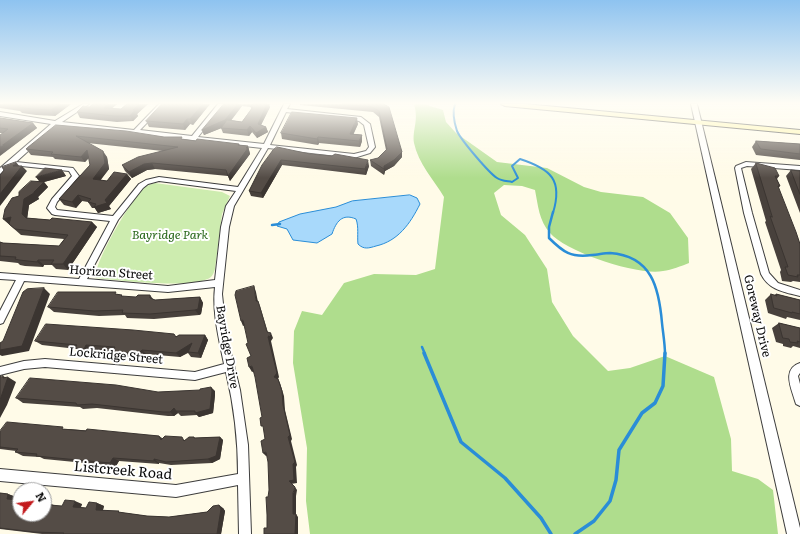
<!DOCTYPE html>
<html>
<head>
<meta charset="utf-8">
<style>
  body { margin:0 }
  #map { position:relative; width:800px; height:534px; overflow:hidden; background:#fffbe8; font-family:Literata,serif }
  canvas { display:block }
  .north { position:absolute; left:12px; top:482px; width:40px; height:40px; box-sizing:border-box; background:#fff; border:1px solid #9d9d9d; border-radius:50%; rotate:61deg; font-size:11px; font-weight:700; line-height:16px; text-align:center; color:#0a0a0a }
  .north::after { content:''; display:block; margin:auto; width:14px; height:18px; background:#c31a1d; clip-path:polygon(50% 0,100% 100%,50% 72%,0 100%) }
</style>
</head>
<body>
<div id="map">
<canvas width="800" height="534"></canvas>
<div class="north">N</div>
</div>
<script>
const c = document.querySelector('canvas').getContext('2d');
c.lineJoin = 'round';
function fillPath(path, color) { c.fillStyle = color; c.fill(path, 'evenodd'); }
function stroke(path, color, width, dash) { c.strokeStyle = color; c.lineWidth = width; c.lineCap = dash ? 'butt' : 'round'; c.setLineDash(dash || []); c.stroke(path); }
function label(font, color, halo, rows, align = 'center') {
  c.font = font + ' Literata,serif'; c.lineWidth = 4; c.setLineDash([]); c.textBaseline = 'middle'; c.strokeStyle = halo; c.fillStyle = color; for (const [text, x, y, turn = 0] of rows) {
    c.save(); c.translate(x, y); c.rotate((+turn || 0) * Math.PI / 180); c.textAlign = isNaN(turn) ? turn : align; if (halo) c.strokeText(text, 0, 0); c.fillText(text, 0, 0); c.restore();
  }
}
const green = new Path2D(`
  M155 183 222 192 230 196 222 214 215 269C214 272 213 275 211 277 195 290 117 280 95 278 96 259 131 199 146 186 148 185 152 184 155 183Z`);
const forest = new Path2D(`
  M414 104H424L443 110 446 122 456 133 497 162 547 168 584 187 601 192 643 197 670 213 688 238 689 263C681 266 672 270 663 271 638 276 566 252 550 233 539 221 538 205 535 190L522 186 504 185 494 193 501 215 525 235 547 269 552 302 573 336 608 371 630 368 665 356 714 377 731 439 732 471 758 479 773 490 778 534H310L306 501 307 448 293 363 294 331 302 311 322 315 344 283 374 274 416 275 435 269 444 197C434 180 418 163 414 143 412 130 419 121 414 104Z`);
const water = new Path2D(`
  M410 195 417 198 420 204C410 224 398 241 376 246 369 248 364 250 358 244 357 236 359 227 356 219 342 213 336 222 332 234L317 243 293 240 287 229 277 226 279 222 300 214 336 207 352 201Z`);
const streamFar2 = new Path2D(`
  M455 104C452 113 454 122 457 131 461 140 489 173 497 178 501 181 507 181 512 182L518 178 512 166 520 159C551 169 563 180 553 213`);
const streamFar1 = new Path2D(`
  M553 212 549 227V238C563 252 571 258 592 255 597 255 604 253 610 253 652 256 659 288 662 323 663 333 665 344 665 354
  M272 225 280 224
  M422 347 425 354`);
const stream = new Path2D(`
  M424 353 461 442 505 478 541 518 551 534
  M575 534 594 521 610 501 616 480 619 450 642 413 655 403 663 386 665 353`);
const minor = new Path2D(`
  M83 104H89L62 122 134 130 159 104H165L140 130 192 136 218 104H224L198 137 264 144 284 104H290L287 109 361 117 370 124 375 147 370 153 354 158 268 148 234 206 229 227 222 294 226 333 240 390 248 445 251 534H239L238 485 176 497 0 481V469L176 485 238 474C238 440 234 406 226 372L195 380 45 367 24 369 0 375V367L24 361 45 359 195 372 224 364C219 339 212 312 215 287L168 292 24 281 3 323 0 324V311L16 280 0 279V273L79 279 110 221 55 215 52 214 47 208 52 199 72 176 69 171 12 165 0 174V168L7 162 51 124 0 116V112L55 121ZM286 112 359 121 364 125 369 147 366 151 354 154 270 145ZM57 125 262 148 238 187 159 177 146 180 139 184 113 216 57 210 55 207 57 202 79 176 73 168 16 162ZM159 181 236 191 226 206 221 227 215 280 168 286 87 279 118 220 143 188 148 184Z
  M746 162 800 166V170L747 166 741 168 752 213 769 273 778 283 800 290V296C784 292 769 290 761 274L744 213 735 168 736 166Z
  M800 363V373L798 376 800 384V406L796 404 795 401C791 387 782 369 800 363Z`);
const tertiary = new Path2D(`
  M691 104H697L800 528V534H787Z`);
const secondary = new Path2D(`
  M501 104H525L800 130V134L505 106Z`);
const wall = new Path2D(`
  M0 104H71L55 116 36 115 22 113 20 111 0 108Z
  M93 104H117L112 108 121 109 127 104H148L137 114 138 116 133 121 117 122 80 118 77 112 89 107Z
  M162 104H210L193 125 190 124 185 130 149 127 146 121Z
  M224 104H270L269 105 270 107 261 125 266 127 268 132 257 138 252 132 249 136 223 133 221 128 204 135 202 130ZM242 106 251 107V109L242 122 231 120Z
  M300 104H384L402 157 394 166 385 171 384 175 371 166 370 160 378 158 386 150 379 117 373 112 300 105Z
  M0 118 33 123 37 128 3 153V133H0Z
  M358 124 353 134 362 135V141L360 147 319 143 318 145 282 139 281 133Z
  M56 125 196 141 239 144 240 145 248 146 250 154 230 181 228 176 155 169 147 170 132 178 125 171 122 165 163 151 87 143 107 157 109 169 100 180 107 181 127 174 131 179 109 206 111 209 98 213 95 208H92L88 202 82 201 76 208 64 205 59 199 90 165 89 158 85 162 55 159 53 157 31 155 26 149Z
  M756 141 800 144V160L756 155 752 147Z
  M273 150 369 166 366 175 282 165 263 198 251 196 249 191Z
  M756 163 779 176 777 179 780 186 778 188 800 244V282L793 281 791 282 782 281 780 272 781 270 765 222 766 221 751 169Z
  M62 170 66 176 44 182 48 187 38 197 39 199 29 205 27 218 50 220 92 222 97 227 68 270 56 269 52 265H44L43 267 25 266 20 265 18 263 0 261V242L3 243 59 246 64 239 21 235 3 219 19 196 39 181 36 177Z
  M791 170 800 171V213L786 176Z
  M118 294 124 297H136L150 295 153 299 155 300 200 297 203 303 201 314 199 315 154 319 127 318 125 315 99 316 54 312 48 307Z
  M771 294 774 295 776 294 800 300V320L787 317 786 319 768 313 765 300Z
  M779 323 800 328V348L793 346 791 348 783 346V344L776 342 772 328Z
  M205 335 208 340 201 358 191 357 188 353 180 357 146 354 143 358 117 356 112 352 92 350 89 354 81 353 77 349 42 345 35 341Z
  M215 391V395L213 413 199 417 197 415 181 416 178 413 174 416H168L97 408 83 409 80 407 23 403 16 398 158 392Z
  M68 429 159 436 162 438 185 440 194 437 195 438 220 437 223 440 220 459 212 463 171 465 159 463V464L119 461 116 466 44 459 40 457 23 456 15 452 16 451 0 449V431Z
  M0 493 8 494 16 497V500L20 514 49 503 56 506H62L82 504 81 507 86 508 97 503 104 506 103 510 147 516 169 517 207 512 223 508 225 511 221 534H42L0 529Z`);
const shadedWall = new Path2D(`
  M60 104H71L55 116 51 110Z
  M108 104H117L107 113 104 108Z
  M139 104H148L137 114 138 116 133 121 130 116 133 110Z
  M203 104H210L193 125 190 119Z
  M238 104H241L242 106 227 126 204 135 202 130Z
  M267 104H270L269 105 270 107 259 129 258 124Z
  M357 118 358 124 351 140 350 134Z
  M187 119 190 124 185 130 183 124Z
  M33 123 37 128 0 156V147Z
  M250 126 252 132 249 136 247 130Z
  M266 127 268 132 257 138 256 133Z
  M362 135V141L360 147 359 141Z
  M318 137 319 143 318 145 317 139Z
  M248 146 250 154 230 181 228 176Z
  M87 150 91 155 85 162 81 157Z
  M103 151 107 157 109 169 97 185 93 179Z
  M402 152V157L394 166 385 171 384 175V166Z
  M281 160 282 165 263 198 261 193Z
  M368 160 369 166 366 175 365 169Z
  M16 162 20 167 22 166 27 171 0 206V194L13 166Z
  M152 163 155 169 147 170 132 178 129 172 144 164Z
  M62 170 66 176 44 182 48 187 38 197 39 199 29 205 27 220 22 214 24 199 34 192 41 183 36 177Z
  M127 174 131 179 109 206 105 200Z
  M78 195 82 201 76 208 72 202Z
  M107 203 111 209 98 213 94 207Z
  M11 217 9 224 3 219Z
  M92 222 97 227 68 270 63 264Z
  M38 260 44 265 43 267 37 262Z
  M254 286 256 292 259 307 256 301Z
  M44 288 50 294 29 351 2 356 0 355V350Z
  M200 297 203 303 201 314 199 315 195 310Z
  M258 301 260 306 269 336 271 333 273 338 271 341 279 377 278 379 280 383 284 396 285 410 292 439 291 441 297 465 296 467 297 483 291 484 289 481 288 437 274 377 267 332Z
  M243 320 246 325 243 326 241 321Z
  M205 335 208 340 201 358 198 353Z
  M192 343 195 348 180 357 176 353Z
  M86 345 92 350 89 354 84 349Z
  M142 350 146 354 143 358 139 353Z
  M252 366 255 371 252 372 249 367Z
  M3 376 8 379V377L16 382 7 405 0 418V400Z
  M211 387 215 391V395L213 413 199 417 195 413Z
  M174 408 178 413 174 416 170 412Z
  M220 437 223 440 220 459 212 463 208 459Z
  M266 452 269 455 266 456 263 453Z
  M113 458 119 461 116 466 110 463Z
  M154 459 159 463V464L154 461Z
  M295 487 297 490 296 496V515V514L298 517V534H295L293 514V493Z
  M8 494 16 497 15 501 7 499Z
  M75 501 82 504 80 509 73 507Z
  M97 503 104 506 102 513 96 510Z
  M219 505 223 508 225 511 221 534H217Z`);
const building = new Path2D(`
  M3 104H60L51 110 32 109 17 107 20 106Z
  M93 104H108L104 108 121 109 127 104H139L133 110H135L130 116H114L77 112 83 106 89 107Z
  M162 104H203L190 119H187L183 124 146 121Z
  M224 104H238L225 120 202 130Z
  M253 104H267L258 124 266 127 256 133 250 126 247 130 221 128 227 120 242 122 253 107H251Z
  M342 104H384L389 107 402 152 394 160 384 166V169L370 160 378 158 387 149 379 111 372 107Z
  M292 112 357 118 350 134 362 135 359 141 318 137 317 139 281 133Z
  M0 118 33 123 0 147V135L8 129 0 128Z
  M56 125 126 131 164 137H182L181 139 196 141 197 139 239 144 238 145 248 146 246 148H248L228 176 226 170 152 163 144 164 129 172 122 165 138 157 178 147 76 136 103 151 105 163 93 179 107 181 114 172 127 174 105 200 107 203 94 207 96 204 88 202 91 199 78 195 72 202 59 199 90 165 87 150 81 157 51 154 53 152 26 149 27 148Z
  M756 141 800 144V154L761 149Z
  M277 147 310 154 332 156 335 154 368 160 365 169 281 160 261 193 249 191 262 165 273 150Z
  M16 162 13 166H22L0 194V175L4 170 2 167Z
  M756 163 775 168 779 176H775L780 186H778L796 232 800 244V275H797L798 277 788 275 785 267H788L770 216 772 217Z
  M45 168 62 170 36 177Z
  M791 170 800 171V194Z
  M31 181 44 182 34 192V193L24 199 22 214 26 218 50 220 52 218 92 222 63 264H51L54 260H38L37 262 19 260 15 259 16 257 0 256V242L3 243 59 246 68 235 15 229 9 224 11 217 3 219 5 209 12 198 19 196V192Z
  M254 286 256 301H258L267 332 271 333 268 337 277 373 274 377 278 379 282 391 283 405 290 435 288 437 295 462 293 464 294 480 289 481 295 487 293 493V514H296L295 534H264V528H267V515L266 497H268L269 490 268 462 266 452 263 453 261 441 265 439 263 426H261L260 418 262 417 255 377 252 366 249 367 247 358 251 356 246 344 248 343 243 320 241 321 235 295 236 291Z
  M44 288 22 346 0 350V343L3 341 23 292 27 289Z
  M58 292H116L115 294 122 295 121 296 136 297 138 295H150V298L155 300 200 297 198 309 195 310 150 314 122 313 123 310 94 311 48 307Z
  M771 294 777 296 776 294 800 300V314L792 312V313L774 308Z
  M779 323 800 328V342L797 341 798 343 790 342 789 339 783 338Z
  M46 324 133 330 174 334 176 337 179 335H205L198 353 188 352 192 343 176 353 142 350 139 353 112 352 115 347 86 345 84 349 75 348 77 345 35 341Z
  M3 376V378L8 377 0 400V377Z
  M30 378 116 385 158 392 200 390V389L211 387 212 391 210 409 195 413V411H176L174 408 170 412H163L92 404 77 405 76 403 16 398Z
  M7 422 63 427 62 429 86 431 87 429 159 436 161 440 165 436 182 437 184 441 189 437H194V438L220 437 216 456 208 459 166 462 154 459V461L113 458 110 463 36 456 37 454 15 452 18 449 0 447V431Z
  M0 493 8 494 7 499 20 500V514H44V503H49L50 505 62 506 65 500 75 501 73 507 86 508 89 502 97 503 96 510 119 511 118 512 147 516 169 517 207 512 213 506 219 505 221 509 217 534H63L64 533 34 532 0 528Z`);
const parkNames = [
  ["Bayridge Park",170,235]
];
const streetNames = [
  ["Horizon Street",111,273,4],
  ["Goreway Drive",757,316,77],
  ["Bayridge Drive",227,347,80],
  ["Lockridge Street",116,356,5]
];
const nearStreetnames = [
  ["Listcreek Road",123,471,5]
];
fillPath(green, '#cdecaf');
fillPath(forest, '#afdd8d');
fillPath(water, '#a8d9fb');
stroke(water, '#2a8dd7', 1);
stroke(streamFar2, '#2a8dd7', 2);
stroke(streamFar1, '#2a8dd7', 2.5);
stroke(stream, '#2a8dd7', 3.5);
stroke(minor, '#3d3d3d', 2);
stroke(tertiary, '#3d3d3d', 2);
stroke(secondary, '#2c2c2c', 2);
fillPath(minor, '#fff');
fillPath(tertiary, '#fff');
fillPath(secondary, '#fff7a3');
fillPath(wall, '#48413c');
fillPath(shadedWall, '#3b3531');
fillPath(building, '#544c46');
stroke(building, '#3b3531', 1);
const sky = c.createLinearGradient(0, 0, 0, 178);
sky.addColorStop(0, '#8ec3f0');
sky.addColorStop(0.58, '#fffdf5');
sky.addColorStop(1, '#fffdf500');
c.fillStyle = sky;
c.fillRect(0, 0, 800, 178);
label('italic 12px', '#256517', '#fff', parkNames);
label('12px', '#0a0a0a', '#fff', streetNames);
label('14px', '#0a0a0a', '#fff', nearStreetnames);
</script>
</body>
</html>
